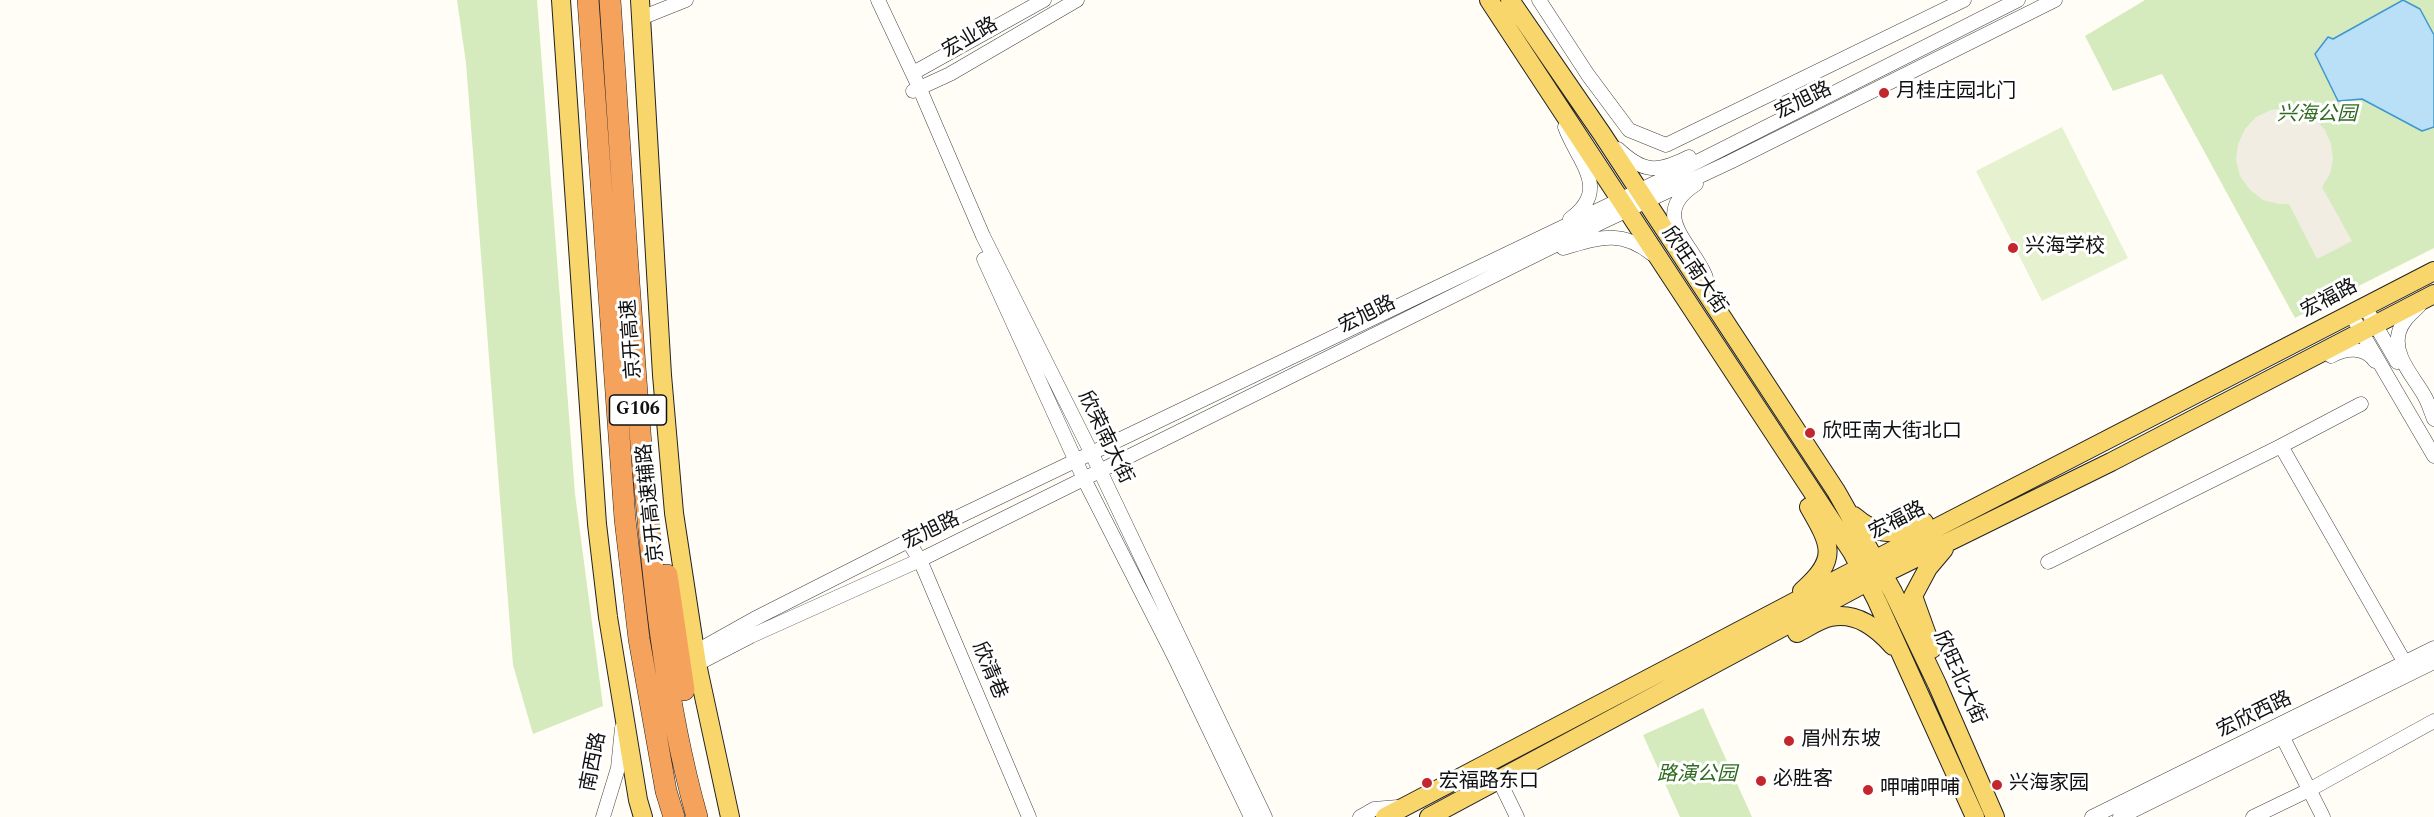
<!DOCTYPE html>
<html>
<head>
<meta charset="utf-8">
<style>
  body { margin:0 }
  canvas { display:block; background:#fffdf5 }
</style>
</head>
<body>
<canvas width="2434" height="817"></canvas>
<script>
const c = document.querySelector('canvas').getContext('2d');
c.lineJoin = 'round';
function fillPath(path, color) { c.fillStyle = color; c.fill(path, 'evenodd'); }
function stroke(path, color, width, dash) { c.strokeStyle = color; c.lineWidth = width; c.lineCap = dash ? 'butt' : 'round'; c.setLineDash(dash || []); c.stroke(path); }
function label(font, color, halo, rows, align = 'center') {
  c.font = font + ' Spectral,"Noto Sans SC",serif'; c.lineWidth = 6; c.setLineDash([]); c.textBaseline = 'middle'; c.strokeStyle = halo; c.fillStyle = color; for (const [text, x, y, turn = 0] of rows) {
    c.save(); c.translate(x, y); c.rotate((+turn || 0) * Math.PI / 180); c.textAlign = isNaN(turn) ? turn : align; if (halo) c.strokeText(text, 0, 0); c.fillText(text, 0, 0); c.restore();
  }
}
const green = new Path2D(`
  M457 0H537L575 494 603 706 533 734 513 665 466 63Z
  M2145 0H2434V248L2295 318 2162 74 2113 91 2085 36Z
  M1703 708 1752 817H1680L1643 735Z`);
const pitch = new Path2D(`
  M2062 127 2128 258 2042 301 1976 171Z`);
const plaza = new Path2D(`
  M2288 108 2303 111 2315 119 2325 130 2331 144 2333 159 2330 174 2322 187 2352 241 2317 259 2289 204H2279L2263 200 2250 190 2240 176 2236 160 2238 144 2245 129 2256 117 2271 110Z`);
const water = new Path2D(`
  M2403 0 2420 9 2434 35V127L2422 131 2362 99 2338 101 2315 54 2328 37 2333 39Z`);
const minor = new Path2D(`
  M878 0 919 87 983 236 1092 454 1265 817
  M1539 0 1588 75 1629 130 1666 145 1964 0
  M641 18 686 0
  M913 73 1044 0
  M913 91 950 74 1077 0
  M1565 127C1577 161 1612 189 1570 219
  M1618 149C1643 173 1658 173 1689 157
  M1696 184C1649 214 1690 241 1705 275 1708 280 1707 288 1707 294
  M1563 248C1599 238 1620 229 1652 254
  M984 259 1084 479 1174 656 1251 817
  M2419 306C2411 314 2402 321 2399 332 2392 356 2415 378 2425 397 2429 404 2431 412 2434 419
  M2365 307 2397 362
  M2351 314 2434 456
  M2331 356C2346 348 2364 346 2375 361
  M2281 446 2361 404
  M908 541 920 560 1029 817
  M2048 562 2281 446 2405 663
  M695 652 754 619 908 541 1659 181 2018 0
  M697 664 751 636 920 560 1600 223 1730 162 2055 0
  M2278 728 2323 817
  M1499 780 1517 817
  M603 817 618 768 622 728
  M1360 817 1374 809 1398 807
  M2092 817 2434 648
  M2120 817 2434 662
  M2253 817 2309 790 2434 721`);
const major = new Path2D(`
  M561 0 597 524 608 617 638 800 643 817
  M640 0 662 375 674 513 697 664 730 817
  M1489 0 1852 552 1877 601 1975 817
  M1510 0 1602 134 1836 491 1893 592 1937 684 1995 817
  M1854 516C1878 537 1896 536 1924 522
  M1802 591C1839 559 1831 545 1809 507
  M1797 633C1807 628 1820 619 1831 617 1857 612 1877 628 1893 646
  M1932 649 1913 596 1928 568 1944 549
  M1385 817 1876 559 2434 271
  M1429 817 1867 582 2111 462 2434 294`);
const highway = new Path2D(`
  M588 0 625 519 639 639 666 791 674 817
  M610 0C620 148 629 296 641 444 652 569 663 696 697 817
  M667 575 684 690`);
const markers = [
  [1884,93,6,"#c4262e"],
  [2013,248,6,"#c4262e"],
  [1810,433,6,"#c4262e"],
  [1789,741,6,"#c4262e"],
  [1761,781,6,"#c4262e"],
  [1427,783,6,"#c4262e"],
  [1997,785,6,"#c4262e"],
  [1868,790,6,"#c4262e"]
];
const shields = [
  [638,410,57]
];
const shieldNames = [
  ["G106",638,410]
];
const streetNames = [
  ["宏业路",971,39,-30],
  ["宏旭路",1804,102,-26],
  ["欣旺南大街",1693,271,56],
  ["宏福路",2330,300,-28],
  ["宏旭路",1368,316,-26],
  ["京开高速",633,339,-94],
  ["欣荣南大街",1104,438,64],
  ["京开高速辅路",652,503,-96],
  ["宏福路",1898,522,-27],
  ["宏旭路",932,532,-26],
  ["欣清巷",988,671,67],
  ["欣旺北大街",1958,678,66],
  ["宏欣西路",2255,716,-26],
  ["南西路",595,762,-79]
];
const poiNames = [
  ["月桂庄园北门",1896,93],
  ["兴海学校",2025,248],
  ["欣旺南大街北口",1822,433],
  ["眉州东坡",1801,741],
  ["必胜客",1773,781],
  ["宏福路东口",1439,783],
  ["兴海家园",2009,785],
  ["呷哺呷哺",1880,790]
];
const parkNames = [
  ["兴海公园",2317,116],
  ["路演公园",1697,776]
];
fillPath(green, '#d5ebbd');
fillPath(pitch, '#e6f2cf');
fillPath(plaza, '#f1ede2');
fillPath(water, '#b9e0f7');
stroke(water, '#3f96cf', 1.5);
stroke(minor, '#444', 15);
stroke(major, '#222', 20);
stroke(highway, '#222', 22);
stroke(minor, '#fff', 14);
stroke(major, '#f9d66b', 18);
stroke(highway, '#f5a25d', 21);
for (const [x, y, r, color] of markers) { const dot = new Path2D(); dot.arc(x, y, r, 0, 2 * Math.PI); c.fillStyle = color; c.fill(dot); stroke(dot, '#fff', 2); }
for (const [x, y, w] of shields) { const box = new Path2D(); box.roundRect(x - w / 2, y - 15, w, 30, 4.5); c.fillStyle = '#fff'; c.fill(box); stroke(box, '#111', 1.5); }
label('bold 18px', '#111', null, shieldNames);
label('20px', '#111', '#fff', streetNames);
label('20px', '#111', '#fff', poiNames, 'left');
label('italic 20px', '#2f6b1f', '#fff', parkNames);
</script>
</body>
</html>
